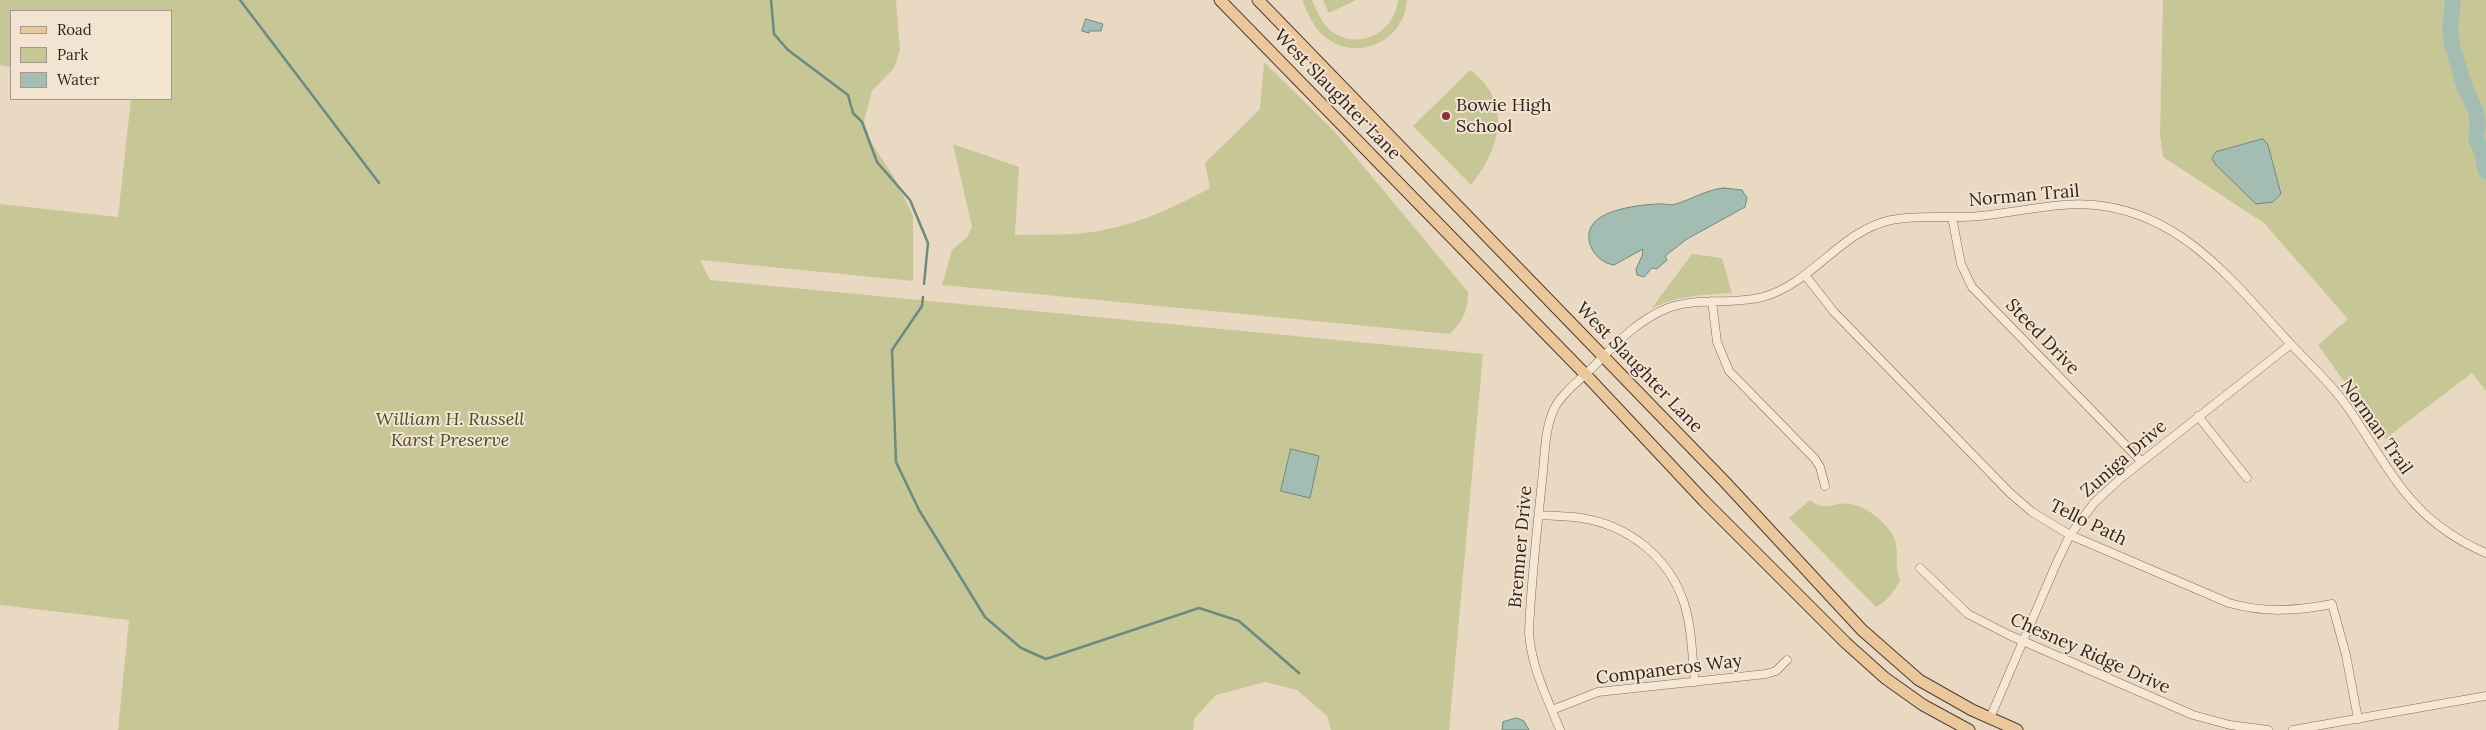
<!DOCTYPE html>
<html>
<head>
<meta charset="utf-8">
<style>
  body { margin:0 }
  #map { position:relative; width:2486px; height:730px; overflow:hidden; background:#ead9c2; font-family:Lora,serif }
  canvas { display:block }
  .legend { position:absolute; left:10px; top:10px; width:162px; height:90px; box-sizing:border-box; background:#f2e4d1; border:1px solid #a69889; margin:0; padding:6px 9px; list-style:none; font-size:15px; color:#33251e }
  .legend li { display:flex; align-items:center; gap:10px; height:25px }
  .legend b { width:25px; border:1px solid #a69889 }
</style>
</head>
<body>
<div id="map">
<canvas width="2486" height="730"></canvas>
<ul class="legend">
<li><b style="height:6px;background:#ebc89c"></b>Road</li>
<li><b style="height:14px;background:#c7c697"></b>Park</li>
<li><b style="height:14px;background:#a4bdb2"></b>Water</li>
</ul>
</div>
<script>
const c = document.querySelector('canvas').getContext('2d');
c.lineJoin = 'round';
function fillPath(path, color) { c.fillStyle = color; c.fill(path, 'evenodd'); }
function stroke(path, color, width, dash) { c.strokeStyle = color; c.lineWidth = width; c.lineCap = dash ? 'butt' : 'round'; c.setLineDash(dash || []); c.stroke(path); }
function label(font, color, halo, rows, align = 'center') {
  c.font = font + ' Lora,serif'; c.lineWidth = 4; c.setLineDash([]); c.textBaseline = 'middle'; c.strokeStyle = halo; c.fillStyle = color; for (const [text, x, y, turn = 0] of rows) {
    c.save(); c.translate(x, y); c.rotate((+turn || 0) * Math.PI / 180); c.textAlign = isNaN(turn) ? turn : align; if (halo) c.strokeText(text, 0, 0); c.fillText(text, 0, 0); c.restore();
  }
}
const green = new Path2D(`
  M0 0H896L900 50 894 68 872 91 864 121 871 142 897 182 913 216V281L700 260 710 280 1483 354 1449 730H1331L1327 716 1297 690 1265 682 1216 695 1194 719 1193 730H118L129 620 0 605V204L118 217 131 99H171V11H11V67L0 65Z
  M1302 0H1312C1317 11 1321 22 1330 30 1357 52 1395 33 1398 0H1407C1405 41 1356 64 1324 36 1313 27 1308 13 1302 0Z
  M1323 0H1356L1329 13Z
  M2163 0H2486V391L2472 373 2385 439 2318 345 2348 319 2264 223 2163 157 2160 134Z
  M1264 62 1334 131 1468 292C1468 311 1463 320 1450 334L942 285 952 250 967 237 972 227 953 144 1019 167 1015 235C1043 234 1075 236 1103 230 1141 223 1177 206 1210 188L1205 163 1260 109Z
  M1470 70C1514 102 1500 149 1471 185L1413 126Z
  M1692 254 1722 258 1732 293C1704 295 1677 295 1651 309Z
  M1810 500C1821 509 1827 506 1839 504 1859 500 1880 517 1891 532 1902 548 1893 565 1900 580 1895 591 1887 601 1876 607L1789 518Z`);
const water = new Path2D(`
  M1086 19 1103 24 1101 31H1090L1089 33 1082 31Z
  M2263 139 2268 145 2281 194 2273 202 2256 204 2215 164 2212 158 2216 152Z
  M1723 188 1742 190 1747 198 1745 207 1687 239 1665 256 1667 260 1657 269 1652 268 1644 277 1637 275 1636 269 1642 256 1643 249 1614 265C1592 262 1577 231 1601 217 1616 208 1639 205 1657 204 1663 203 1669 206 1676 204 1692 199 1706 190 1723 188Z
  M1291 449 1319 456 1310 498 1281 491Z
  M1517 718 1524 721 1529 730H1502L1503 722Z`);
const stream = new Path2D(`
  M240 0 379 183
  M771 0 774 34 788 50 848 95 853 113 862 122 877 162 910 200 928 243 924 284
  M923 297 922 306 892 350 896 462 919 510 985 617 1021 648 1046 659 1199 608 1239 621 1299 673`);
const river = new Path2D(`
  M2453 0 2450 28 2452 45 2465 88 2476 112 2478 124 2476 138 2482 152 2486 171`);
const street = new Path2D(`
  M1952 217 1961 264 1972 287 2141 461
  M1805 275 1834 312 2010 493 2032 512 2070 535 2229 603C2264 613 2296 611 2332 604L2346 655 2358 719
  M1712 301 1717 342 1729 371 1815 459 1820 467 1825 486
  M2198 416 2247 478
  M1539 515C1553 516 1567 516 1581 518 1628 525 1669 557 1684 603 1692 628 1692 656 1695 682
  M1920 568 1968 614 2009 635 2193 715 2230 725 2268 730
  M1552 710 1598 692 1766 674 1776 671 1787 660
  M1990 718 2057 562 2070 535 2094 503 2121 478 2291 344
  M1560 730C1547 697 1531 667 1529 632 1531 581 1537 531 1542 481 1545 458 1544 428 1555 407 1563 393 1577 382 1588 372 1612 348 1635 321 1668 308 1698 297 1732 305 1763 297 1813 283 1840 231 1891 220 1920 214 1951 219 1980 216 2022 212 2062 200 2103 206 2186 218 2234 283 2287 340 2309 364 2333 385 2351 412 2393 475 2412 521 2486 553
  M2293 730 2486 696`);
const primary = new Path2D(`
  M1220 0 1585 374 1704 501 1846 643 1885 678 1923 705 1969 730
  M1258 0 1725 482 1862 630 1919 680 1972 710 2017 730`);
const markers = [
  [1446,116,5,"#8c303c"]
];
const streetNames = [
  ["West Slaughter Lane",1337,95,46],
  ["Norman Trail",2024,196,-5],
  ["Steed Drive",2042,337,46],
  ["West Slaughter Lane",1639,368,46],
  ["Norman Trail",2376,427,55],
  ["Zuniga Drive",2124,459,-41],
  ["Tello Path",2088,523,26],
  ["Bremner Drive",1521,547,-85],
  ["Chesney Ridge Drive",2090,654,24],
  ["Companeros Way",1669,670,-7]
];
const poiNames = [
  ["Bowie High",1456,106],
  ["School",1456,127]
];
const parkNames = [
  ["William H. Russell",450,420],
  ["Karst Preserve",450,441]
];
fillPath(green, '#c7c697');
fillPath(water, '#a4bdb2');
stroke(water, '#6c8a7f', 1);
stroke(stream, '#6c8a7f', 2.5);
stroke(river, '#a4bdb2', 16);
stroke(street, '#826b5b', 9);
stroke(primary, '#503a2f', 13);
stroke(street, '#f6e7d4', 8);
stroke(primary, '#ebc89c', 11);
for (const [x, y, r, color] of markers) { const dot = new Path2D(); dot.arc(x, y, r, 0, 2 * Math.PI); c.fillStyle = color; c.fill(dot); stroke(dot, '#f2e4d1', 2); }
label('18px', '#33251e', '#f2e4d1', streetNames);
label('18px', '#33251e', '#f2e4d1', poiNames, 'left');
label('italic 18px', '#494e26', '#f2e4d1', parkNames);
</script>
</body>
</html>
